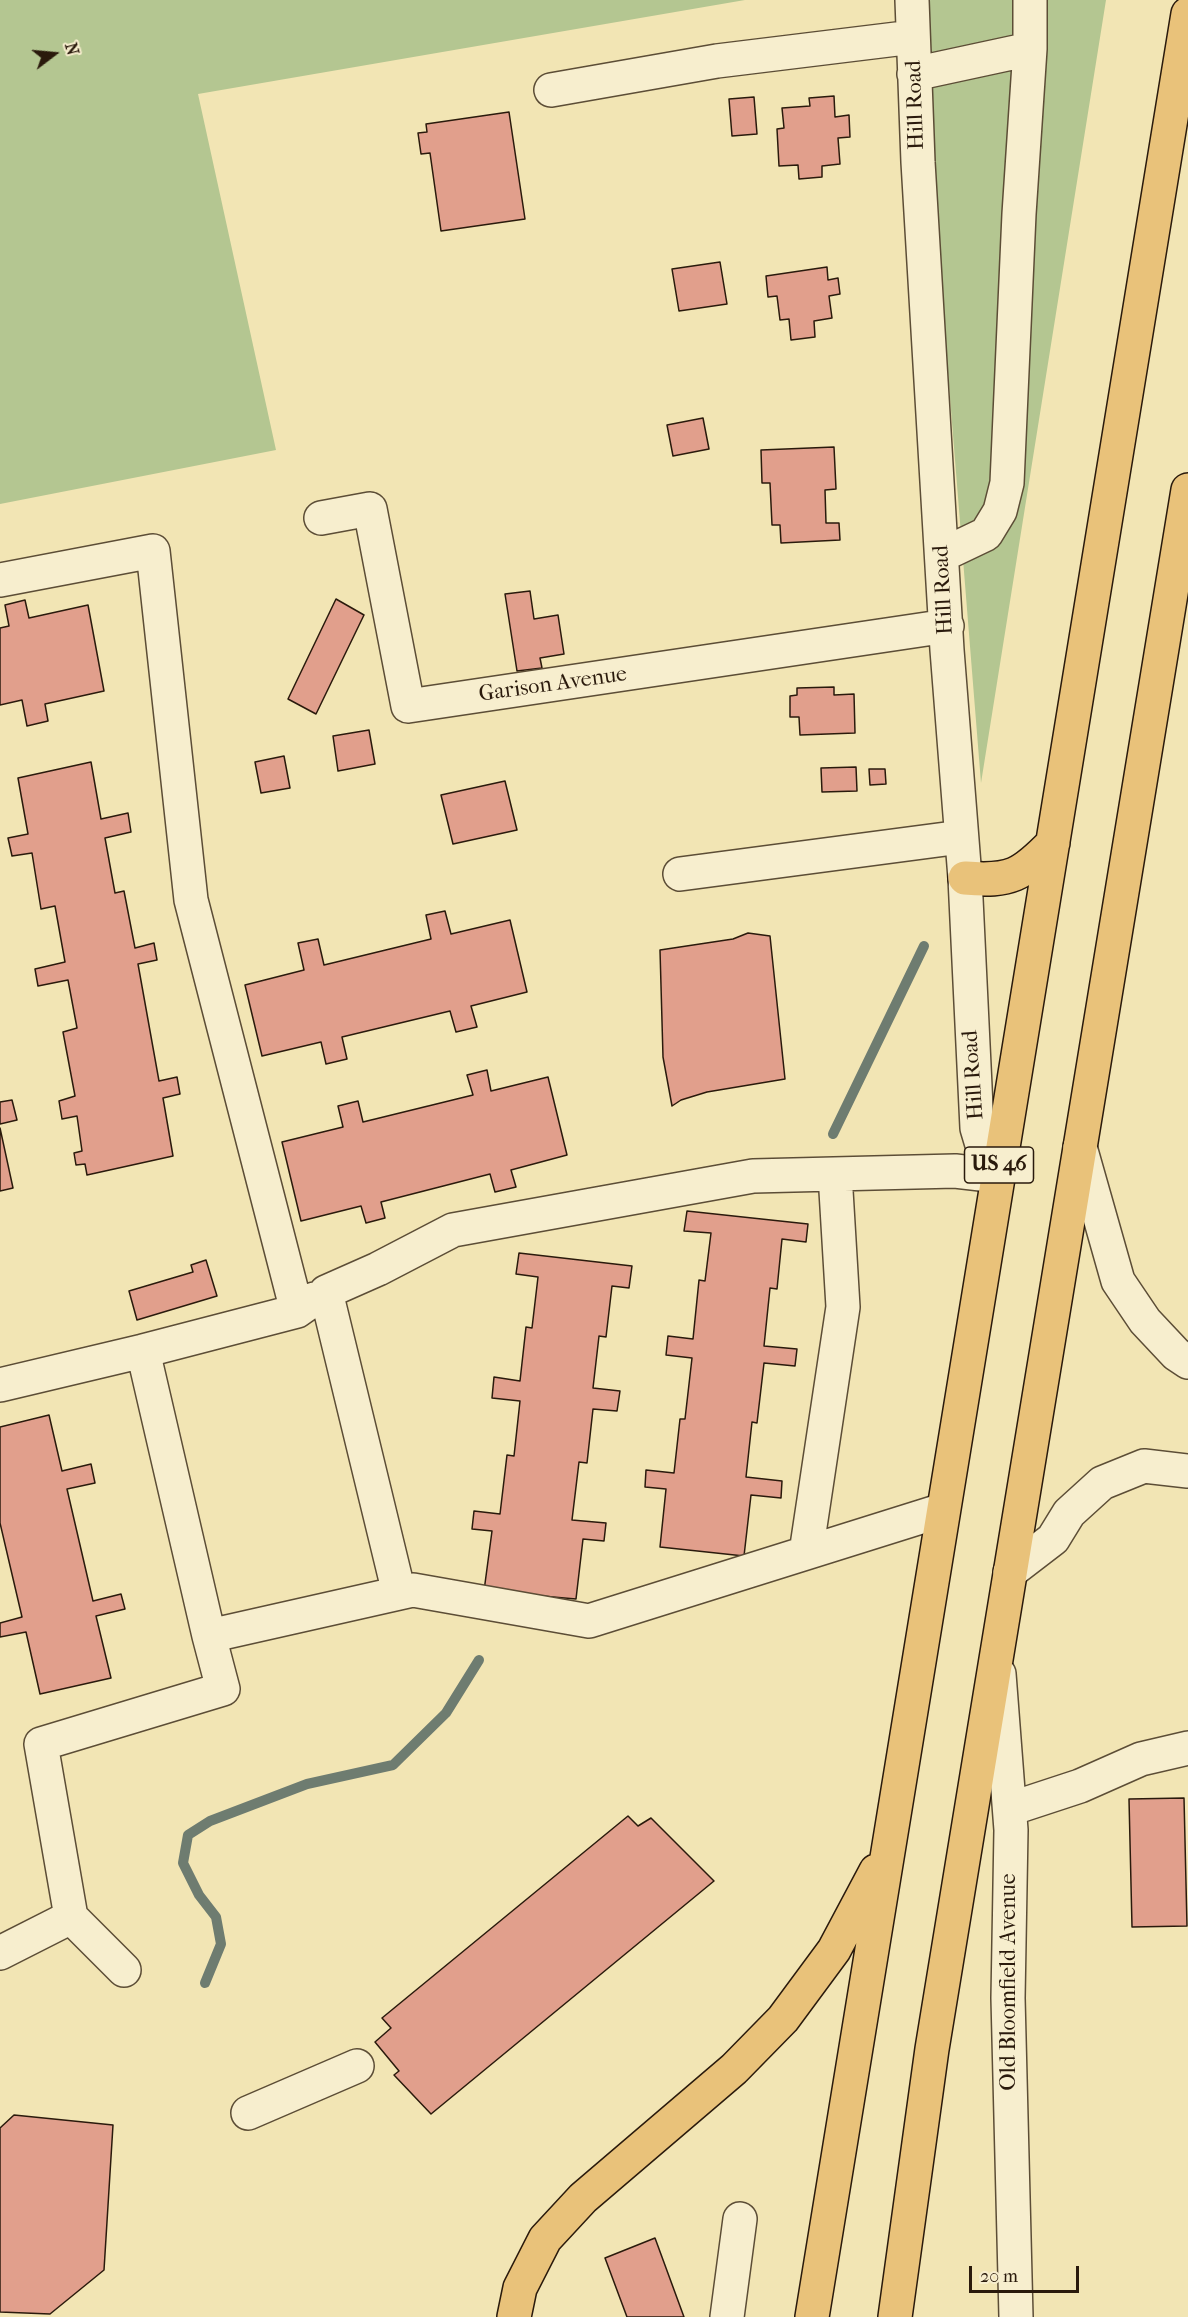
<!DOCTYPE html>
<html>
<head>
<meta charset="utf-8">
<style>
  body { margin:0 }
  #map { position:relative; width:1188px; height:2317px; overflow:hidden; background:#f2e5b4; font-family:"IM FELL French Canon",serif }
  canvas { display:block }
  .north { position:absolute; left:24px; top:24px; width:60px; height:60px; -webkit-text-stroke:4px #f7eece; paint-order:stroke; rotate:74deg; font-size:16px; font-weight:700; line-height:24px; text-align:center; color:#2a1a0c }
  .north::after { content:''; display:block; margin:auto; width:21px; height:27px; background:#2a1a0c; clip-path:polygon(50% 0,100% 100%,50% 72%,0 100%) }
  .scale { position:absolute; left:969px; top:2266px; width:110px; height:27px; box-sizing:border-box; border:3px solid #2a1a0c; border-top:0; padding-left:8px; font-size:18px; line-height:21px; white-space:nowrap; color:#2a1a0c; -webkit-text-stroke:4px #f7eece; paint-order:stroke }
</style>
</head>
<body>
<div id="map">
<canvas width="1188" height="2317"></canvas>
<div class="north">N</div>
<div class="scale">20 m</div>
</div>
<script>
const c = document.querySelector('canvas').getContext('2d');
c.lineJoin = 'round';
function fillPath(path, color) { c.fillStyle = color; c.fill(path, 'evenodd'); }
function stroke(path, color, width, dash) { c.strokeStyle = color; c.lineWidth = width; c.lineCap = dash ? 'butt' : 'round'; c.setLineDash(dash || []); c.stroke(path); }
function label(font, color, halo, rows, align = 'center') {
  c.font = font + ' "IM FELL French Canon",serif'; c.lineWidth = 4.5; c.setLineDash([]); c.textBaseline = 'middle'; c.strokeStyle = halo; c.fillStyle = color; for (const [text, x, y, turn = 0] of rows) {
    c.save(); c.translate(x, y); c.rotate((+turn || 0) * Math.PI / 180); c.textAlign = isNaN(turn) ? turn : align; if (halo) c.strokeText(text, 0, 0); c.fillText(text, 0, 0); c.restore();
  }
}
const green = new Path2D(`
  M0 0H745L198 94 276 450 0 504Z
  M918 0H1106L981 783Z`);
const stream = new Path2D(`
  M833 1134 924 946
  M205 1983 221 1944 216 1917 199 1895 183 1863 188 1835 210 1821 307 1784 393 1765 446 1713 479 1660`);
const building = new Path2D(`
  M834 96 835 117 849 115 850 137 838 138 840 164 822 166V177L799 179 798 165 779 166 777 129 784 128 782 108 810 106 809 98Z
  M754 97 757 134 732 136 729 99Z
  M509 112 525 219 441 231 430 153 421 154 418 133 427 132 426 124Z
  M720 262 727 304 679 311 672 269Z
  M827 267 828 280 838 278 840 294 829 296 832 318 814 321 815 337 791 340 789 319 780 320 777 296 768 297 766 276Z
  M703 418 709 449 673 456 667 425Z
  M834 447 836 489 825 490 826 523H839L840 540 781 543 780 525H772L770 483H762L761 450Z
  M530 591 534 619 558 615 564 654 540 658 542 668 517 671 505 594Z
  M336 599 364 615 316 714 288 699Z
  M25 600 29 618 88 605 104 691 45 704 48 721 27 726 22 700 0 705V628L9 626 5 605Z
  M834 687V695L854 694 855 733 800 735 799 717H790V696L797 695V688Z
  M369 730 375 764 338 771 333 736Z
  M284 756 290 788 261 793 255 762Z
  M91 762 101 819 128 813 131 832 105 838 115 893 124 891 135 948 154 943 157 960 138 964 159 1081 177 1077 180 1094 163 1098 173 1156 87 1175 85 1164 76 1165 74 1153 82 1151 77 1116 62 1119 59 1101 75 1096 63 1032 77 1028 68 980 38 986 35 969 65 962 55 906 41 909 32 853 12 856 8 838 28 834 18 778Z
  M856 767 857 791 822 792 821 768Z
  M869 769H885L886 784 870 785Z
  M505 781 517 830 453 844 441 795Z
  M445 911 451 934 510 920 527 992 471 1006 477 1027 456 1032 450 1011 342 1037 347 1059 326 1064 321 1042 262 1056 245 985 304 970 298 943 318 939 324 965 431 939 426 915Z
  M748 933 770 936 785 1079 707 1092 681 1100 672 1106 663 1057 660 950 733 939Z
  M487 1070 491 1091 548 1077 567 1155 511 1170 516 1187 495 1192 490 1174 381 1202 385 1218 366 1223 361 1206 301 1221 282 1142 343 1127 338 1106 358 1101 363 1122 473 1095 467 1075Z
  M12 1100 17 1120 0 1124V1102Z
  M0 1128 13 1188 0 1191Z
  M687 1211 808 1224 806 1242 782 1239 777 1289 770 1288 764 1346 797 1349 795 1366 764 1363 757 1423 752 1422 746 1477 782 1481 781 1498 751 1495 744 1556 660 1547 666 1489 645 1487 646 1470 674 1473 680 1419H685L692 1358 666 1355 668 1336 693 1339 699 1280 705 1281 711 1233 684 1231Z
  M519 1253 632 1266 629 1288 612 1286 606 1337 599 1336 593 1388 620 1391 617 1411 593 1409 587 1463 579 1462 572 1520 606 1523 604 1541 583 1539 576 1599 484 1591 492 1531 472 1529 474 1511 500 1514 507 1455 514 1456 520 1401 492 1398 494 1377 520 1381 526 1327 532 1328 538 1277 516 1274Z
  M206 1260 217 1296 137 1320 129 1291 193 1272 191 1265Z
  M49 1415 62 1471 91 1464 95 1483 67 1489 93 1601 121 1594 125 1609 96 1616 111 1678 40 1694 26 1632 0 1637V1623L22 1617 0 1523V1427Z
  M1184 1798 1187 1926 1132 1927 1129 1799Z
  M628 1816 638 1826 651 1818 714 1881 431 2114 394 2075 399 2071 375 2042 391 2028 382 2018Z
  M14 2115 113 2125 104 2270 50 2314 0 2312V2128Z
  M655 2238 684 2317H627L605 2258Z`);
const minor = new Path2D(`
  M912 0 918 162 947 650 965 878 977 1128 986 1158 998 1176
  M1030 49V0
  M914 74 1030 49 1019 214 1007 483 1000 511 986 534 942 555
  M551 90 717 61 913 37
  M321 518 370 509 408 706 947 626
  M0 580 153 551 191 900 297 1311
  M680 874 961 837
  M1080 1147 1118 1281 1145 1321 1176 1354 1188 1362
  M0 1385 143 1351
  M806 1553 843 1307 835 1174
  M1010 1572 1053 1539 1069 1513 1102 1483 1144 1466 1188 1471
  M399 1593 326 1292 378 1269 453 1230 753 1176 955 1171 998 1176
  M209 1636 143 1351 297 1311 314 1299
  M999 1674 1011 1830 1008 1998 1016 2317
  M1010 1809 1080 1786 1141 1759 1188 1748
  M0 1953 71 1917
  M124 1970 71 1917 41 1744 223 1689 209 1636 413 1590 589 1621 943 1510
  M248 2113 357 2066
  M727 2317 740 2219`);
const highway = new Path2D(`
  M965 878C1011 882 1022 875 1053 843
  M514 2317 520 2288 545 2239 583 2198 734 2069 783 2019 834 1950 876 1871
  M812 2317 1188 14
  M895 2317 932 2049 1188 490`);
const shields = [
  [999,1165,69]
];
const shieldNames = [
  ["US 46",999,1165]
];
const streetNames = [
  ["Hill Road",916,105,-92],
  ["Hill Road",944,590,-93],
  ["Garison Avenue",553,685,-8],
  ["Hill Road",974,1075,-94],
  ["Old Bloomfield Avenue",1010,1982,-90]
];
fillPath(green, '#b4c691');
stroke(stream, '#6e7c70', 10);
fillPath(building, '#e19f8c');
stroke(building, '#2a1a0c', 1.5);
stroke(minor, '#5c4d36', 36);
stroke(highway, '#2a1a0c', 36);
stroke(minor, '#f7eece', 33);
stroke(highway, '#e9c27a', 33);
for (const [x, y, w] of shields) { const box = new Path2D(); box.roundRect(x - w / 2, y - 18, w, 36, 4.5); c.fillStyle = '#f7eece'; c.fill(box); stroke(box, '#2a1a0c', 1.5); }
label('bold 21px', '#2a1a0c', null, shieldNames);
label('22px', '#2a1a0c', '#f7eece', streetNames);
</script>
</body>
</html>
